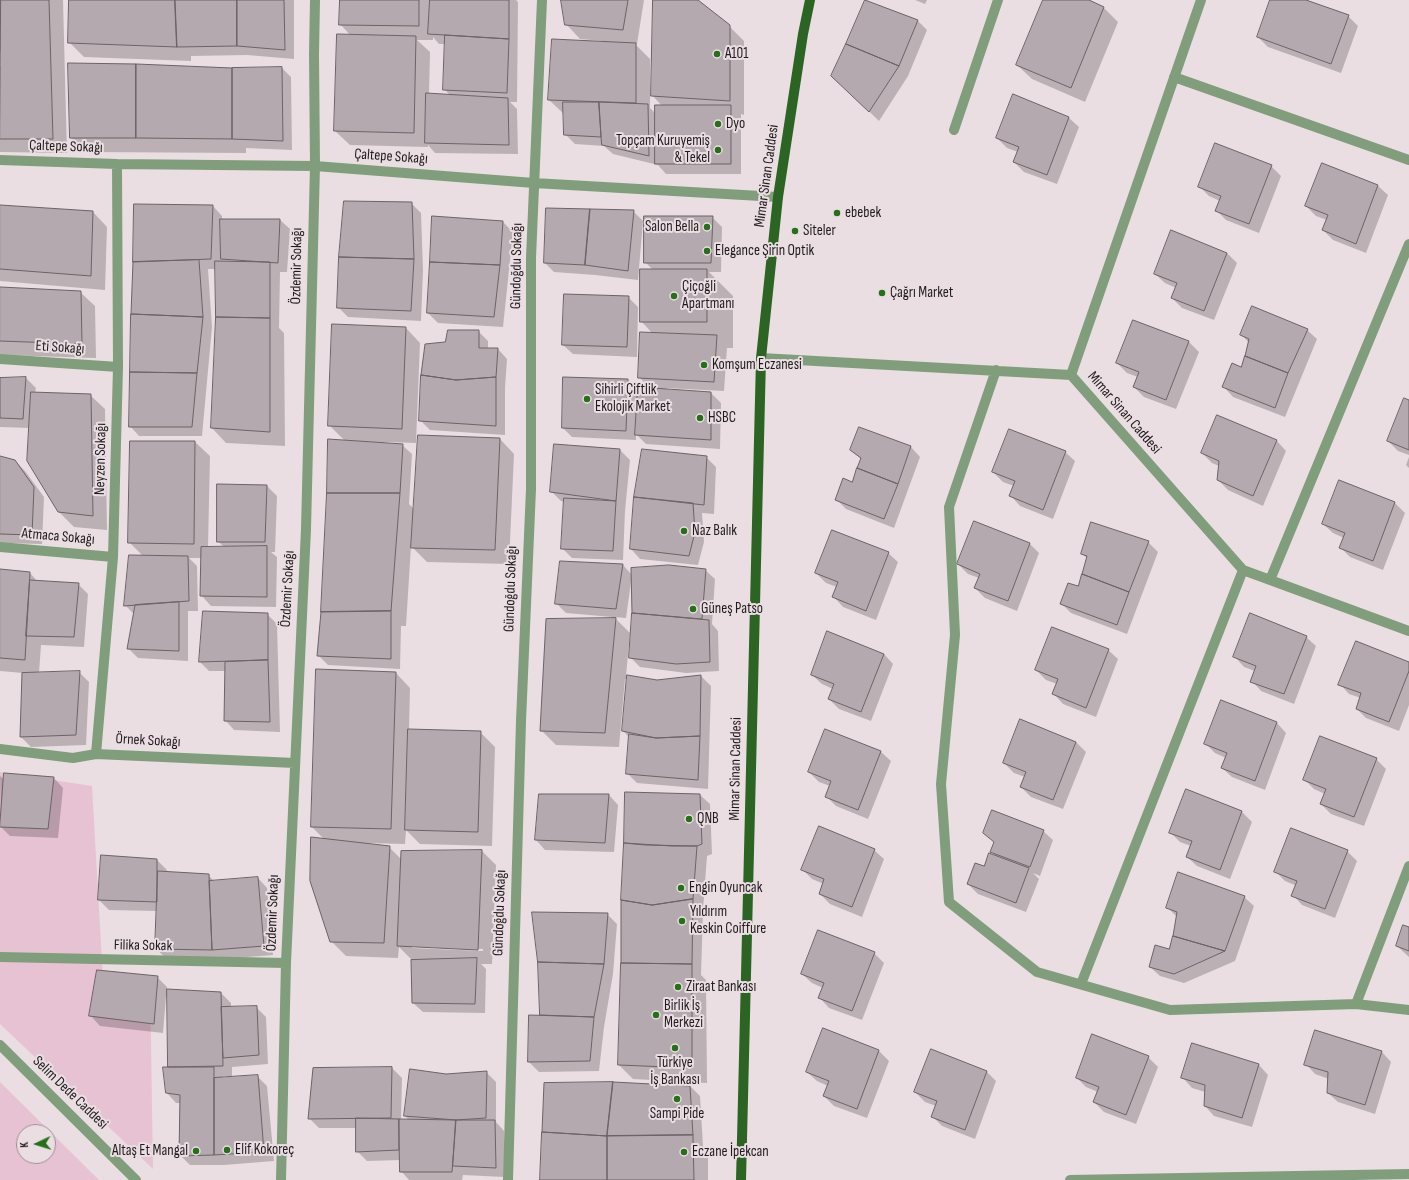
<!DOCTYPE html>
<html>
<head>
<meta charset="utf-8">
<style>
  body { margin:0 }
  #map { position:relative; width:1409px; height:1180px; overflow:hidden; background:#eadee3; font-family:"Sofia Sans Condensed",sans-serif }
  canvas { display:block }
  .north { position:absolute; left:16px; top:1124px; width:40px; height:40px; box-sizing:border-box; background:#eadee3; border:1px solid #999094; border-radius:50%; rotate:266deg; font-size:11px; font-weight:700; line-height:16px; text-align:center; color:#201c1e }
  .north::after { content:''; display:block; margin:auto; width:14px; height:18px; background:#247117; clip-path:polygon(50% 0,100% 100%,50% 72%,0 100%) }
</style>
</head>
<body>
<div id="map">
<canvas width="1409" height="1180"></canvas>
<div class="north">K</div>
</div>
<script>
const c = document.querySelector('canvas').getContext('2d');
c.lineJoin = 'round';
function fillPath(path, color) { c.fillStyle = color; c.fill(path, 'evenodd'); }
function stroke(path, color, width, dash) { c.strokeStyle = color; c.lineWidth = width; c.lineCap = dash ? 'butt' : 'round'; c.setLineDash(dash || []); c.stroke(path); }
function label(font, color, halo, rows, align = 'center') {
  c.font = font + ' "Sofia Sans Condensed",sans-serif'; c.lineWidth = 4; c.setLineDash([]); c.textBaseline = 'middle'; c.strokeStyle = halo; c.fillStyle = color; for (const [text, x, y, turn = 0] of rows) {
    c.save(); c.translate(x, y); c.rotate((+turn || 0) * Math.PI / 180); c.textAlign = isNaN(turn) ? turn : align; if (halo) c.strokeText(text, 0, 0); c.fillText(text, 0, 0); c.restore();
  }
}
const green = new Path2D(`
  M0 772 92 786 103 979 150 977 153 1169 0 1024Z
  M0 1082 99 1180H0ZM24 1132H48V1156H24Z`);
const shadow = new Path2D(`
  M0 0H63L67 153 0 152V66H2V52H0Z
  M70 0H294V59L247 55 191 56V61L84 57 69 42Z
  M341 0H516L518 2 517 102H510L517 109 518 154 435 153 428 145V147L350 145 335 131 351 36 340 24ZM433 37 439 44H445L444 89 450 95 429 94 430 52 417 40H433Z
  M562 0H644L637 44H635L650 59V108L656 114 662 106 652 95 654 0H697L729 26 744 41V115L741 114V174H666L658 165 613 154 604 146 575 144 565 134 564 114 549 100 603 43V41L580 39 566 24Z
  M915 0H927L925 4Z
  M1044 0H1086L1104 8 1118 22 1085 102 1032 79 1017 65Z
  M1271 0H1303L1348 16 1358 26 1341 73 1268 47 1258 37Z
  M918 21 927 30 908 76 879 121 842 85Z
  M282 68 291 77 292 150 246 148V153L85 152 70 137 231 69Z
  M1014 96 1069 118 1079 127 1057 184 1024 172 1014 162 1018 152 1007 148 997 138Z
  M1323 164 1378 186 1388 195 1366 253 1333 240 1323 230 1327 220 1316 216 1306 206Z
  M1271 166 1281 176 1259 233 1226 220 1217 211 1220 201 1209 196 1199 186Z
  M411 203 421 213 423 270 421 321 348 317 338 307Z
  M135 205 213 206 222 216V220H280L290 229 287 272H280L279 328 284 333 285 446 226 443 212 428 217 317 216 269H208L212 327 202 436H139L130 426Z
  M0 206 93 212 107 227 105 290 0 281Z
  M633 211 643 221 638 280 595 275 554 272 545 263Z
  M433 217 503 222 513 232 503 327 438 323 428 313Z
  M712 217 722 227 721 272H709L733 296V348H727L724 391 666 388V390L711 393 721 403 720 449 646 444 636 434V440L572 437 563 428 628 380 639 392 651 389 639 377 653 334 641 321 653 270 645 262Z
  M1171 232 1227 253 1237 263 1214 320 1182 308 1172 298 1176 288 1165 283 1155 274Z
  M0 288 80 292 95 306 96 358 0 355Z
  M628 297 638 307 637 357 573 354 563 345Z
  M1133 321 1189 342 1199 352 1176 409 1144 397 1134 387 1138 377 1127 373 1117 363Z
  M406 328 420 343 416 443 384 442V443L402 445 412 454 409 504 415 510 500 439 514 454 509 564 427 562 411 546 406 626H401L400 669 328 665 318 655 345 441 329 425Z
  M1307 330 1317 339 1285 417 1233 397 1224 387 1241 368 1249 343 1241 334Z
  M478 331 488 341V349H498L507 359 505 388V435L430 430 420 420 446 343Z
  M26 378 36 388 35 393 90 395 105 409 107 530 74 527 59 512 30 428 0 427V379Z
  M1409 401V455L1398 451 1388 441Z
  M1217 416 1277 441 1286 451 1263 506 1228 490 1218 480 1219 466 1212 463 1202 453Z
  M860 428 911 447 920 457 894 528 846 509 836 499 853 483 862 460 851 450Z
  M131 442H195L210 456 208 548H225L218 541 267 486 277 496 275 552H271L277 557 276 607 211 606 202 596V558H189L197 566 198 611H188V661L138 658 128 648 134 614 125 605 143 556 129 542Z
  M555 445 620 450 630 460 625 511 623 560 572 558 562 548 565 502 561 501 551 491Z
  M1065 452 1075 461 1053 519 1020 506 1011 496 1014 486 1003 482 993 472Z
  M0 457 15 461 25 471 44 497 42 544 0 543Z
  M706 457 716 467 714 514 702 513 704 542 698 565 640 559 631 549Z
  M1409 457V468L1406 465Z
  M1340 481 1395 503 1405 513 1383 570 1350 557 1340 547 1344 538 1333 533 1323 524Z
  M1148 542 1158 552 1127 634 1071 613 1062 604 1078 587 1088 559 1082 554Z
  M1030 544 1039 553 1017 611 985 598 975 588 979 578 968 574 958 564Z
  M888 553 898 562 876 620 843 607 834 597 837 587 826 583 816 573Z
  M623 565 632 575 705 570 715 579 712 624 718 631 719 671 686 673 640 667 630 657 633 613V582H631L626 618 614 617 630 633 626 676 657 681 701 676 711 686 708 789 637 783 627 773 629 737 623 731 627 679H625L619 747 556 745 541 730 612 619V617L566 613 556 603Z
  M0 570 30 573 38 582 78 584 88 594 84 647 41 645 39 673 79 672 89 682 86 745 31 747 21 737 23 673 0 671Z
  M267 614 277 624 280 732 234 730 225 720 226 671H209L200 662Z
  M1306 637 1316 646 1294 704 1261 691 1252 681 1255 671 1244 667 1235 657Z
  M1108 650 1118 659 1096 717 1063 704 1054 694 1057 684 1046 680 1036 670Z
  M884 654 893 664 871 721 839 709 829 699 833 689 822 684 812 675Z
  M1409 663V705L1399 731 1366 718 1357 709 1361 698 1349 694 1340 684Z
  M396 673 410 688 409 730 480 732 495 747 492 846 420 844 406 830 405 844 367 843V844L389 847 401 859 482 851 496 865 492 964H481L486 969 485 1013 423 1012 413 1003 412 960 399 947 398 958 346 956 331 941 325 840 312 827ZM412 946 483 949V951L412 948Z
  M1221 701 1277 723 1286 733 1265 790 1232 777 1222 768 1226 758 1215 753 1205 743Z
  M1020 721 1076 742 1086 752 1063 809 1031 797 1021 787 1025 777 1014 773 1004 763Z
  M825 730 881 752 891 761 868 819 836 806 826 796 830 786 819 782 809 772Z
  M1376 759 1386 769 1364 826 1331 814 1321 804 1325 794 1314 789 1304 779Z
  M0 776 5 780 54 778 63 788 58 838 10 836 1 827Z
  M1187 790 1242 812 1252 822 1230 879 1197 866 1187 857 1191 846 1180 842 1170 832Z
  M626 793 700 795 710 804 712 854 707 856 703 910 701 975 706 980 707 1083 633 1079 619 1065 622 900Z
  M609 795 618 805 614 852 545 850 536 840Z
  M1043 831 1053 840 1040 876 1033 873 1039 879 1026 912 978 894 968 884 997 857 991 851 995 843 984 833Z
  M874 850 884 859 862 917 830 904 820 894 824 884 812 879 803 870Z
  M1347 851 1357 861 1335 918 1302 905 1293 895 1297 886 1285 881 1275 871Z
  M157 860 167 870V873L208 875 215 882 258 878 267 888 273 955 222 959 166 958 156 949 158 911 109 910 99 900Z
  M1244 897 1254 906 1235 961 1184 983 1160 976 1150 967 1169 950 1174 937 1177 917 1167 907Z
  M607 914 617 924 613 974 604 1027 599 1071 539 1072 529 1062 541 1016 539 962Z
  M1409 928V957L1397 946Z
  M874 953 884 963 862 1020 829 1008 820 998 823 988 812 983 802 974Z
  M157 977 167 987V990L221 993 231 1003V1008L256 1007 266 1017 268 1064 232 1067V1076H223V1078L257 1076 267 1086 274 1161 224 1165H190L180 1155 181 1103H176L167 1093 169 1068 168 996H166L163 1033 100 1026 91 1016Z
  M824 1029 879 1051 889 1061 867 1118 834 1106 824 1096 828 1086 817 1081 807 1072Z
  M1382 1052 1391 1062 1375 1114 1338 1102 1328 1093 1329 1079 1315 1074 1306 1064Z
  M1148 1057 1158 1067 1136 1124 1104 1112 1094 1102 1098 1092 1086 1087 1077 1078Z
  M1259 1065 1268 1075 1252 1127 1214 1116 1205 1106V1092L1192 1088 1183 1078Z
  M392 1068 402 1078 401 1120H409L405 1116 446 1075 486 1072 496 1082V1122L504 1131 505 1177 463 1175 462 1180H409L401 1171 400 1160 367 1161 357 1151V1128H319L309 1118 314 1069Z
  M987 1072 996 1081 975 1139 942 1126 932 1116 936 1106 925 1102 915 1092Z
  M613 1083 690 1086 700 1096 703 1146 708 1150V1180H541Z`);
const building = new Path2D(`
  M1 0H49L53 139H0Z
  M69 0H175L177 47 68 43Z
  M175 0H237V46L177 47Z
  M237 0H284L285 50 237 46Z
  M340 0H419V26L339 25Z
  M430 0H509V39L428 34Z
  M561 0H628L623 30 565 25Z
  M653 0H698L730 25V101L651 96Z
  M865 0 918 20 899 66 846 44Z
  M1043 0H1089L1104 7 1071 88 1016 65Z
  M1270 0H1306L1349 15 1331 64 1257 37Z
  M337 34 416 36 414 133 334 131Z
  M445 35 509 39 507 93 443 90Z
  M552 39 636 43V103L548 100Z
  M846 44 899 66 869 112 831 76Z
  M68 63 136 64V138H70Z
  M136 64 232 68V139L136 138Z
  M282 67 283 141 232 139V68Z
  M426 93 508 98 509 145 425 143Z
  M1013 94 1069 117 1047 175 1013 162 1019 147 996 138Z
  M563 102H599L601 137 564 135Z
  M599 102 648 104 649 156 602 145Z
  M655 105H731V164H655Z
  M1215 143 1272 165 1249 224 1215 211 1221 196 1198 187Z
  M1322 163 1378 185 1356 244 1322 230 1328 215 1305 206Z
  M344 201 412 202 414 259 339 257Z
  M134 204 213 205 211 259 133 262Z
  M0 205 93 211 91 276 0 269Z
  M546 208 590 209 585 265 544 263Z
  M590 209 634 210 628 271 585 265Z
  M432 216 503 221 500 265 430 262Z
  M644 216H713L711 263H644Z
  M220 219H280L278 263 221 259Z
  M1171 230 1227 253 1204 311 1171 298 1177 283 1154 274Z
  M339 257 414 259 411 311 337 308Z
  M199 260 203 317 131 314 133 262Z
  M215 261 270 262V318L216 317Z
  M430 262 500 265 494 317 427 313Z
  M640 269H707V322H640Z
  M0 287 81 291 82 344 0 341Z
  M564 294 629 296 627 347 562 345Z
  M1252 306 1308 329 1288 373 1245 356 1249 339 1240 335Z
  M131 314 203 317 197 373 130 372Z
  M216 317 270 318V432L211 428Z
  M1133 320 1189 341 1166 400 1133 387 1139 372 1116 363Z
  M332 324 406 327 402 429 328 426Z
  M448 330H479V348H498L496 377 456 380 421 375 425 344 445 342Z
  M640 332 717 335 714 382 638 378Z
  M1245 356 1288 373 1275 408 1222 387 1232 363 1241 367Z
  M130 372 197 373 192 427H129Z
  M421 375 456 380 496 377V426L419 421Z
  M26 377 23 419 0 418V378Z
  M563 377 628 379 626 431 562 428Z
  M638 387 711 392V440L635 435Z
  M31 392 91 394 93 516 58 512 27 461Z
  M1404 398 1409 400V450L1387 441Z
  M1217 415 1277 440 1253 496 1217 480 1219 461 1201 453Z
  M859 427 911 446 898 484 857 468 861 458 850 450Z
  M1009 429 1066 451 1043 510 1009 496 1015 481 992 472Z
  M418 435 500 438 495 550 411 548Z
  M328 439 403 444 400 493H327Z
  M130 441H195L194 544 128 543Z
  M554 444 620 449 616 501 550 492Z
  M642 449 707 456 704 505 634 497Z
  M0 456 15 460 34 487 32 535 0 534Z
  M857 468 898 484 884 519 835 500 843 478 852 482Z
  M1339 480 1395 502 1373 561 1339 548 1345 533 1322 524Z
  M217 484 267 485 265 542H217Z
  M327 493H400L391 611 321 612Z
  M634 497 693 503 695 532 689 556 630 549Z
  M564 498 616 501 613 551 561 549Z
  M974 521 1030 543 1008 601 974 588 980 574 957 564Z
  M1091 522 1149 541 1129 592 1082 574 1087 556 1081 554Z
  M832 530 889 552 866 611 832 597 838 582 815 573Z
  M267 546V597L200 596 201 547Z
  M129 555 188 556 189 601 124 606Z
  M560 561 623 564 616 609 555 604Z
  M669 565 706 569 702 619 632 613 631 568Z
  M0 569 30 572 25 660 0 658Z
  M1082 574 1129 592 1117 625 1060 604 1068 583 1078 586Z
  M30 580 79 583 74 637 26 636Z
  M179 602V651L127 649 135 605Z
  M203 611 268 613V660L199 662Z
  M391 611V659L317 656 321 612Z
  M632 613 709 620 710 662 676 664 629 658Z
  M1250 613 1307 636 1284 694 1250 682 1256 666 1233 657Z
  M616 618 605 733 540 731 546 619Z
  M1052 627 1109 649 1086 708 1052 694 1058 679 1035 670Z
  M827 631 884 654 861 712 828 699 834 684 811 675Z
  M1356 641 1409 662V671L1389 722 1356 709 1361 693 1338 685Z
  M268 660 270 722 224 721 225 662Z
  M316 669 396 672 391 829 311 827Z
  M80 671 76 735 20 737 22 673Z
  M627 675 657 680 701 675 700 736 656 738 622 731Z
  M1221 700 1277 722 1255 781 1221 768 1227 753 1204 744Z
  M1020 719 1076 742 1053 800 1020 787 1026 772 1003 763Z
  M408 729 481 731 478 832 405 830Z
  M825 729 881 751 858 810 825 797 831 781 808 772Z
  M629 734 656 738 700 736 698 780 626 774Z
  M1320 736 1377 758 1354 817 1320 804 1326 789 1303 780Z
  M4 773 54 777 48 829 0 827Z
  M1186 789 1242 811 1220 870 1186 857 1192 841 1169 833Z
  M625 792 700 794 702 844 697 846H672L624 843Z
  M539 794H609L605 843 535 840Z
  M992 810 1044 830 1030 867 990 852 994 842 983 833Z
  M819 826 875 849 852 907 819 894 824 879 801 870Z
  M1291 828 1348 850 1325 909 1291 896 1297 881 1274 872Z
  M311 837 390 846 384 943 330 942 310 881Z
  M624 843 645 845 697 846 693 899 652 905 621 900Z
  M482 850 478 950 397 946 401 851Z
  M989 853 1029 868 1016 903 967 884 975 863 984 866Z
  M101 855 157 859V902L98 900Z
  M158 871 209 874 212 950 155 949Z
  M1178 872 1245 896 1225 951 1173 936 1177 912 1166 908Z
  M258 877 264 946 212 950 209 881Z
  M693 899 692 964 621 963V900L652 905Z
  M532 912 608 913 604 964 538 962Z
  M1403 925 1409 927V951L1396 946Z
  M818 930 875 952 852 1011 818 998 824 983 801 974Z
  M1173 936 1225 951 1174 974 1149 967 1155 945 1169 949Z
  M477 958 475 1004 412 1003 411 960Z
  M538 962 604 964 594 1017 540 1015Z
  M621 963 692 964V1068L618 1065Z
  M97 970 158 976 154 1024 89 1016Z
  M167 989 221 992 223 1066 168 1067Z
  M257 1006 259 1055 223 1058 221 1007Z
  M529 1015 594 1017 590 1061 528 1062Z
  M823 1028 879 1050 857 1109 823 1096 829 1081 806 1072Z
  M1315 1030 1382 1051 1365 1105 1327 1093 1328 1072 1304 1065Z
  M1092 1034 1149 1056 1126 1115 1093 1102 1099 1087 1076 1078Z
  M1192 1043 1259 1064 1242 1118 1204 1106 1205 1085 1181 1078Z
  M931 1049 987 1071 965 1130 931 1117 937 1101 914 1092Z
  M163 1067H214V1155L179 1156 180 1095 166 1093Z
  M392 1067 391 1118 308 1119 313 1068Z
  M410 1069 446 1074 487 1071 486 1118 456 1120 404 1116Z
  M258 1075 264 1152 214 1155V1078Z
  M613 1082 690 1086 693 1135 607 1136Z
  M613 1082 607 1136 542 1132 544 1083Z
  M356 1118 399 1119V1150L356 1152Z
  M399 1119 456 1120 452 1172H400Z
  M456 1120H495L496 1168 453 1166Z
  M542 1132 607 1136V1180H540Z
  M693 1135 694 1180H607V1136Z`);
const minor = new Path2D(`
  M1174 77 1409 160
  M954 130 998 0
  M0 160 117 164 315 166 534 183 778 197
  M761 358 1071 375 1243 570 1409 631
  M0 359 118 367
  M996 370 949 507 955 635 941 784 949 902 1037 972 1170 1010 1356 1004 1409 866
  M1071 375 1201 0
  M0 547 113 557
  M1270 580 1409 244
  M0 749 73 758 96 754 295 763
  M96 754 113 557 118 367 117 164
  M0 957 286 963
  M1081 984 1243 570
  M1356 1004 1409 1010
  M0 1045 136 1180
  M281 1180 286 963 306 529 315 166 314 54 315 0
  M508 1180 521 721 531 489V258L542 0
  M1070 1180 1409 1174`);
const major = new Path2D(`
  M741 1180 761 358 778 197 803 34 810 0`);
const markers = [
  [717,54,4,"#247117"],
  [718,124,4,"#247117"],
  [718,150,4,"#247117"],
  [837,213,4,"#247117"],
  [707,227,4,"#247117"],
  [795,231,4,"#247117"],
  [707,251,4,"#247117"],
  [882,293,4,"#247117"],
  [674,296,4,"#247117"],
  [704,365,4,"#247117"],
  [587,399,4,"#247117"],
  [700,418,4,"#247117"],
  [684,531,4,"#247117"],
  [693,609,4,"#247117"],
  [689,819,4,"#247117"],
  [681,888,4,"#247117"],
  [682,921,4,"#247117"],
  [678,987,4,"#247117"],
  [656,1015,4,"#247117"],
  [675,1048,4,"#247117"],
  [677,1099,4,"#247117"],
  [227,1150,4,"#247117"],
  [196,1151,4,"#247117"],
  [684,1152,4,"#247117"]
];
const poiNames = [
  ["A101",725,54],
  ["Dyo",726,124],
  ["Topçam Kuruyemiş",710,141,"right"],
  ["& Tekel",710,158,"right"],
  ["ebebek",845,213],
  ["Salon Bella",699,227,"right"],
  ["Siteler",803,231],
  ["Elegance Şirin Optik",715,251],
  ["Çiçoğli",682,287],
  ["Apartmanı",682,304],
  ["Çağrı Market",890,293],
  ["Komşum Eczanesi",712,365],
  ["Sihirli Çiftlik",595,390],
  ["Ekolojik Market",595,407],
  ["HSBC",708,418],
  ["Naz Balık",692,531],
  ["Güneş Patso",701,609],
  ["QNB",697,819],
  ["Engin Oyuncak",689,888],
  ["Yıldırım",690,912],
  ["Keskin Coiffure",690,929],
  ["Ziraat Bankası",686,987],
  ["Birlik İş",664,1006],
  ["Merkezi",664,1023],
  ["Türkiye",675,1063,"center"],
  ["İş Bankası",675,1080,"center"],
  ["Sampi Pide",677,1114,"center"],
  ["Elif Kokoreç",235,1150],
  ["Altaş Et Mangal",188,1151,"right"],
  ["Eczane İpekcan",692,1152]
];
const streetNames = [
  ["Çaltepe Sokağı",66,147,2],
  ["Çaltepe Sokağı",391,157,4],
  ["Mimar Sinan Caddesi",767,176,-82],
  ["Özdemir Sokağı",297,266,-89],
  ["Gündoğdu Sokağı",517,266,-89],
  ["Eti Sokağı",60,348,4],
  ["Mimar Sinan Caddesi",1124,413,49],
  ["Neyzen Sokağı",101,459,-89],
  ["Atmaca Sokağı",58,537,5],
  ["Özdemir Sokağı",288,589,-87],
  ["Gündoğdu Sokağı",511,589,-88],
  ["Örnek Sokağı",148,741,3],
  ["Mimar Sinan Caddesi",736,769,-89],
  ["Özdemir Sokağı",273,913,-88],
  ["Gündoğdu Sokağı",500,913,-88],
  ["Filika Sokak",143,946,1],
  ["Selim Dede Caddesi",70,1093,44]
];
fillPath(green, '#e7c2d3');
fillPath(shadow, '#0003');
fillPath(building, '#b4a9ae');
stroke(building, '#6c6267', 1);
stroke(minor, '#809e7c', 10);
stroke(major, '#2c6424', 10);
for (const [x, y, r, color] of markers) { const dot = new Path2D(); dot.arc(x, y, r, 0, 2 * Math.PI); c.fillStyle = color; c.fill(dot); stroke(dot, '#eadee3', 1.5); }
label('15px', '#201c1e', '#eadee3', poiNames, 'left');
label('15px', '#201c1e', '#eadee3', streetNames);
</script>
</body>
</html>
